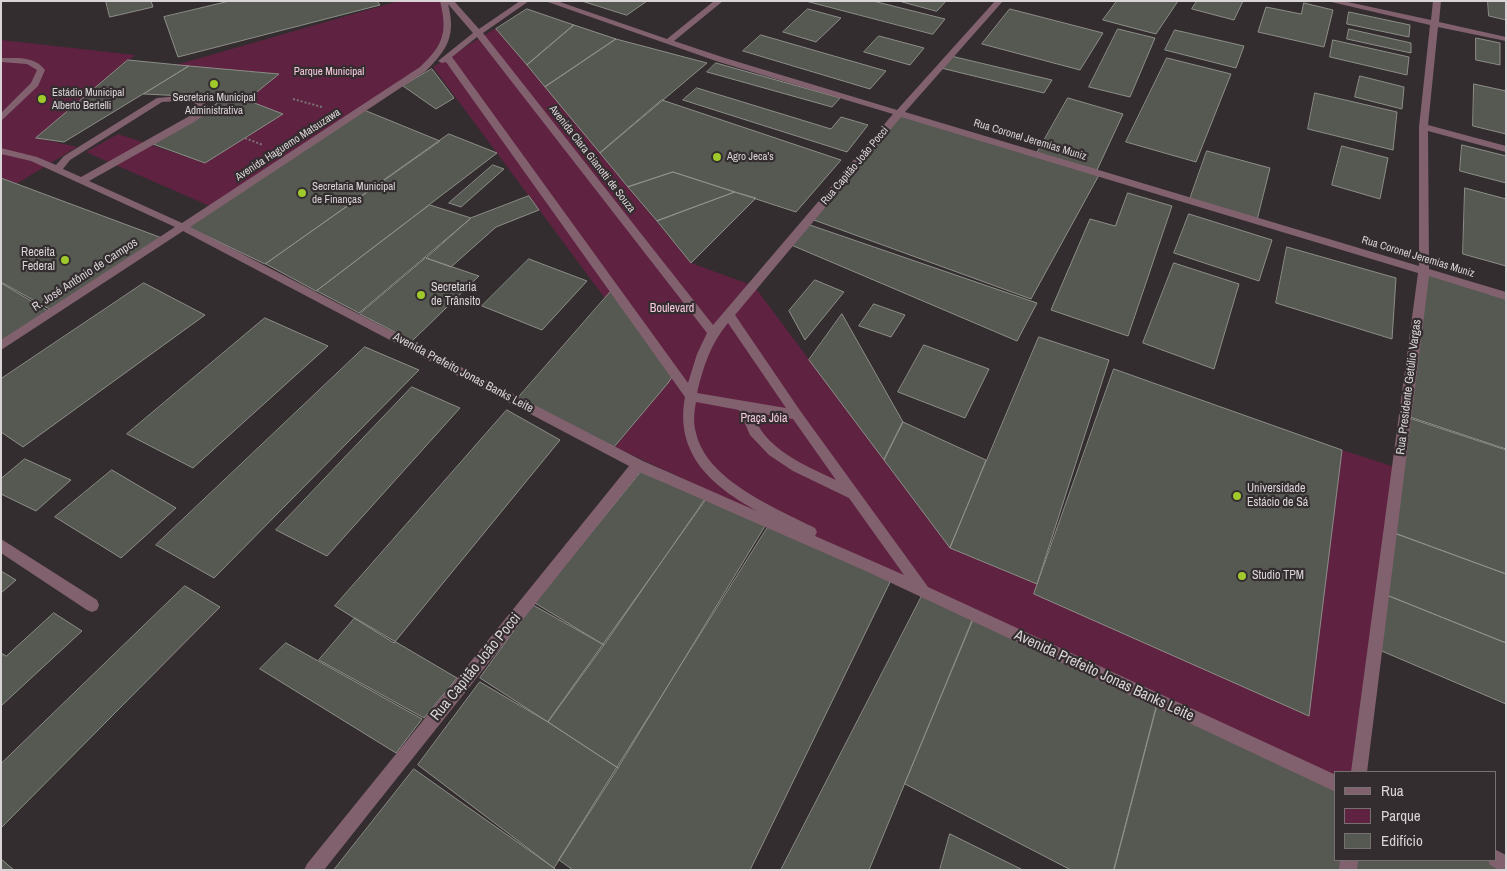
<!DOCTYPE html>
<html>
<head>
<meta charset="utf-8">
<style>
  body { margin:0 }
  #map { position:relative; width:1507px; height:871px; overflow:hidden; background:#342d30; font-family:"Archivo Narrow",sans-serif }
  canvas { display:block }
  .frame { position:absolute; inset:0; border:2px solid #d9d4d6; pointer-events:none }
  .legend { position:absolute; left:1334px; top:771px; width:162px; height:90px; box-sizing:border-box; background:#342d30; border:1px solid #767072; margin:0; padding:6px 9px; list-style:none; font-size:15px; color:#d9d4d6 }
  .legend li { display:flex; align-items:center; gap:10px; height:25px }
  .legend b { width:25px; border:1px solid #767072 }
</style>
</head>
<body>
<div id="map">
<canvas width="1507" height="871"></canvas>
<div class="frame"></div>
<ul class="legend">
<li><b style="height:6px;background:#82616f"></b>Rua</li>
<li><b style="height:14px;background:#602241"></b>Parque</li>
<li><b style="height:14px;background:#565952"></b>Edifício</li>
</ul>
</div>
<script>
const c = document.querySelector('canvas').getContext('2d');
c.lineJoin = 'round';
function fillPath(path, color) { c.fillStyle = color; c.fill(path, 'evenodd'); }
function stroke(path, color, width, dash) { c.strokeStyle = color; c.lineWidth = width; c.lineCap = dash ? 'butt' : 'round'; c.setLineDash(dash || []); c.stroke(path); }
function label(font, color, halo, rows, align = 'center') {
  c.font = font + ' "Archivo Narrow",sans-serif'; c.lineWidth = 4.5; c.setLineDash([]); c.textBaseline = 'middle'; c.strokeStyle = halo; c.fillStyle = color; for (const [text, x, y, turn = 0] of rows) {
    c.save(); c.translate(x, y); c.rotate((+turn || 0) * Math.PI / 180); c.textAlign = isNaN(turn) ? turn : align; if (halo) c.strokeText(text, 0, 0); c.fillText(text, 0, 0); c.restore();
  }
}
const green = new Path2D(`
  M399 1H444L449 26 427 65 212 207 86 152 118 134 205 163 282 114 247 100 279 74 176 65Z
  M496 28 691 263 754 286 950 548 1311 698 1342 450 1398 468 1359 772H1336V784L874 567 819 537 868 565 615 447 668 383 433 67Z
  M1 40 135 55 37 138 77 147 16 184 1 178Z`);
const building = new Path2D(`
  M106 1H151L153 7 110 17Z
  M230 1H377L380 5 178 57 164 17Z
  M582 1H647L627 15Z
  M806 1H873L945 19 933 34Z
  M899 1H946L937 11Z
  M1117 1H1178L1156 34 1103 20Z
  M1197 1H1243L1234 20 1192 9Z
  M1488 1H1506V20L1489 16Z
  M1304 3 1333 10 1324 47 1258 32 1266 7 1301 14Z
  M527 9 574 25 527 65 496 29Z
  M808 9 841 18 816 42 783 32Z
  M1010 9 1103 33 1080 70 982 44Z
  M1349 12 1410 25 1409 37 1347 24Z
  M574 25 616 39 545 87 527 65Z
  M1118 29 1155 38 1130 97 1089 87Z
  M1349 29 1411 43V53L1347 39Z
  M1175 30 1244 46 1236 68 1165 50Z
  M761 35 886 71 870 89 743 51Z
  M879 36 924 48 910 65 864 52Z
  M1476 38 1500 43V65L1476 60Z
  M616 39 707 63 600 153 545 87Z
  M1333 40 1409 57 1407 75 1330 57Z
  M951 56 1052 80 1044 93 941 68Z
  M1167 58 1231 74 1196 162 1126 142Z
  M128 60 189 66 64 142 36 138Z
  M716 63 840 98 832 107 707 72Z
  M189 66 279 74 247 100 231 94 225 98 144 94Z
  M432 69 454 98 436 109 403 86Z
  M1360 76 1404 87 1402 109 1355 97Z
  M1474 84 1506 91V134L1473 126Z
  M697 88 831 129 841 117 868 125 847 152 683 100Z
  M1315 93 1397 112 1393 150 1308 129Z
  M231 94 283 114 205 163 153 144 205 114 209 109Z
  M1068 98 1123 114 1097 170 1037 153Z
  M662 100 841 160 796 212 673 172 628 187 600 153Z
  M364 110 440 141 265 264 188 227Z
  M902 115 1099 175 1031 299 814 220Z
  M449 134 497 153 316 291 266 264Z
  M1462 145 1506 156V183L1460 171Z
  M1342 146 1388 158 1380 199 1332 185Z
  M1207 151 1270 168 1257 220 1190 199Z
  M493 165 504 169 461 207 449 203Z
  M673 172 735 192 657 221 628 187Z
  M1 178 162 238 51 310 1 282Z
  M1465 188 1506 199V266L1463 254Z
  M735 192 756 198 691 263 657 221Z
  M1128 193 1172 206 1128 336 1051 310 1090 219 1115 226Z
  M529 196 539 210 496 227 451 267 426 258 471 218Z
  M430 205 471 218 359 313 317 291Z
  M1189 214 1272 240 1259 281 1174 253Z
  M807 224 1037 303 1017 341 789 244Z
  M1287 247 1396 278 1392 339 1276 303Z
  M426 258 479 276 412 341 360 314Z
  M529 259 587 281 542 330 482 306Z
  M1174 263 1239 284 1214 369 1143 343Z
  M1425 272 1506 298V449L1407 416Z
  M815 280 844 292 805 340 789 311Z
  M1 283 48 311 1 341Z
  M144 283 205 315 23 447 1 432V379Z
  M613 289 674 374 668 383 614 447 518 398Z
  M874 304 905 315 891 337 859 326Z
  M842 314 903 422 884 460 809 360Z
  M265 318 328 346 193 468 127 434Z
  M1039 337 1109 360 1037 584 950 548Z
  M924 345 989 369 965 418 898 392Z
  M365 347 419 370 214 578 156 545Z
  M1114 369 1342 450 1309 716 1034 594Z
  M412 387 460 408 327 556 276 530Z
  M507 410 560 440 394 643 335 606Z
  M1406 417 1506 450V574L1392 532Z
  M903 422 986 460 950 548 884 460Z
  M25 459 71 480 36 511 1 494V479Z
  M112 470 176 508 121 558 55 517Z
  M641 472 705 499 604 645 535 603Z
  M706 500 765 526 618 768 548 722Z
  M768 527 892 578 750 870H573L559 860Z
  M1391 532 1506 574V643L1384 594Z
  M1 571 16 580 1 593Z
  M185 586 220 607 1 828V764Z
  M923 594 973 618 869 870H781Z
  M1384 594 1506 643V704L1377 649Z
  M533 605 604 645 548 722 480 678Z
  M54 613 82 631 1 706V653L6 656Z
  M975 616 1158 701 1114 870H1071L905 784Z
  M355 618 457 678 424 718 319 660Z
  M286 643 422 719 396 753 260 669Z
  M480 682 548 722 618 768 554 868 418 765Z
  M1158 701 1336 787V860H1342L1341 870H1114Z
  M414 769 554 868 556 870H334Z
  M950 834 1023 870H940Z
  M1 859 14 870H1Z
  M1351 860H1490L1506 867V870H1350Z`);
const path = new Path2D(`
  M293 99 322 107
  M245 138 263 145`);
const minor = new Path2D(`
  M440 1H454L479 29 520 1H529L483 33 713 325 893 114 719 62 545 1H557L667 39 714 1H723L674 41 725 58 897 110 995 1H1003L905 112 1419 266V127L1430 25 1327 1H1343L1431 20 1433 1H1441L1439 22 1506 37V41L1438 27 1428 125 1506 146V152L1428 131 1429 269 1506 292V300L1429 276 1367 772H1351L1418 273 901 117 735 315 801 412 928 587 1336 775V792L868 572 640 472 324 870H304L307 864 629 466 183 231 1 350V340L175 227 31 161 1 154V148L37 157 56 165 64 156 157 98 179 96 191 97 200 100 210 107V111L194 122 89 181 182 223 420 67C443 45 448 33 440 1ZM448 4 473 33 438 61 442 63 446 62 685 397C674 455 713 487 759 512L643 461 190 227 426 71C448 49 456 35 448 4ZM477 37 707 333 697 354 688 383 452 57ZM179 101 194 103 202 109 81 177 63 169 70 160 162 102ZM728 323 786 408 697 393C703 367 711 343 728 323ZM696 402 739 410 750 435 769 455 793 471 849 498 904 575 815 536 817 532 815 528C776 508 707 481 696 433 693 423 694 413 696 402ZM752 412 793 419 836 480C804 465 764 449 752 412Z
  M1 58C17 58 35 56 45 70L38 86 1 121V113L31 83 37 70 27 64 1 62Z
  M1 539 97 600 99 605 97 610 92 612 87 610 1 553Z
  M1496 850 1506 855V870H1499L1490 865 1488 860H1496Z
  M1340 860H1358L1357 870H1339Z`);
const markers = [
  [214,84,5,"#a0c92b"],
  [42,99,5,"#a0c92b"],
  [717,157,5,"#a0c92b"],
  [302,193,5,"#a0c92b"],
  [65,260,5,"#a0c92b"],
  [421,295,5,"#a0c92b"],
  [1237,496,5,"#a0c92b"],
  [1242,576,5,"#a0c92b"]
];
const farParknames = [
  ["Parque Municipal",329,72]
];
const farPoinames = [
  ["Estádio Municipal",52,93],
  ["Alberto Bertelli",52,106],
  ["Secretaria Municipal",214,98,"center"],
  ["Administrativa",214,111,"center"],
  ["Agro Jeca's",727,157],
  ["Secretaria Municipal",312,187],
  ["de Finanças",312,200]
];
const farStreetnames = [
  ["Rua Coronel Jeremias Muniz",1030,140,17],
  ["Avenida Haguemo Matsuzawa",288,145,-33],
  ["Avenida Clara Gianotti de Souza",592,159,52],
  ["Rua Capitão João Pocci",855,166,-50],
  ["Rua Coronel Jeremias Muniz",1418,257,17]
];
const poiNames = [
  ["Receita",55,253,"right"],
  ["Federal",55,267,"right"],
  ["Secretaria",431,288],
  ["de Trânsito",431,302],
  ["Universidade",1247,489],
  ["Estácio de Sá",1247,503],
  ["Studio TPM",1252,576]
];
const streetNames = [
  ["R. José Antônio de Campos",85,275,-33],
  ["Avenida Prefeito Jonas Banks Leite",463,373,28],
  ["Rua Presidente Getúlio Vargas",1409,387,-83]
];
const parkNames = [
  ["Boulevard",672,309],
  ["Praça Jóia",764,419]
];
const nearStreetnames = [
  ["Rua Capitão João Pocci",476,667,-51],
  ["Avenida Prefeito Jonas Banks Leite",1104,676,25]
];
fillPath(green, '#602241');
fillPath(building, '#565952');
stroke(building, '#8c8e87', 1);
stroke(path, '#7a7477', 2, [2, 2]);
fillPath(minor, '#82616f');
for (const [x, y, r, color] of markers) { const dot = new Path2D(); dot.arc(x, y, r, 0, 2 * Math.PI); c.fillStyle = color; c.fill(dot); stroke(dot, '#342d30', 2); }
label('11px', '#f5cadb', '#342d30', farParknames);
label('11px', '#d9d4d6', '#342d30', farPoinames, 'left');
label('11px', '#d9d4d6', '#342d30', farStreetnames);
label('12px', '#d9d4d6', '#342d30', poiNames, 'left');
label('12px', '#d9d4d6', '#342d30', streetNames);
label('12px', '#f5cadb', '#342d30', parkNames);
label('15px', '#d9d4d6', '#342d30', nearStreetnames);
</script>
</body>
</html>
